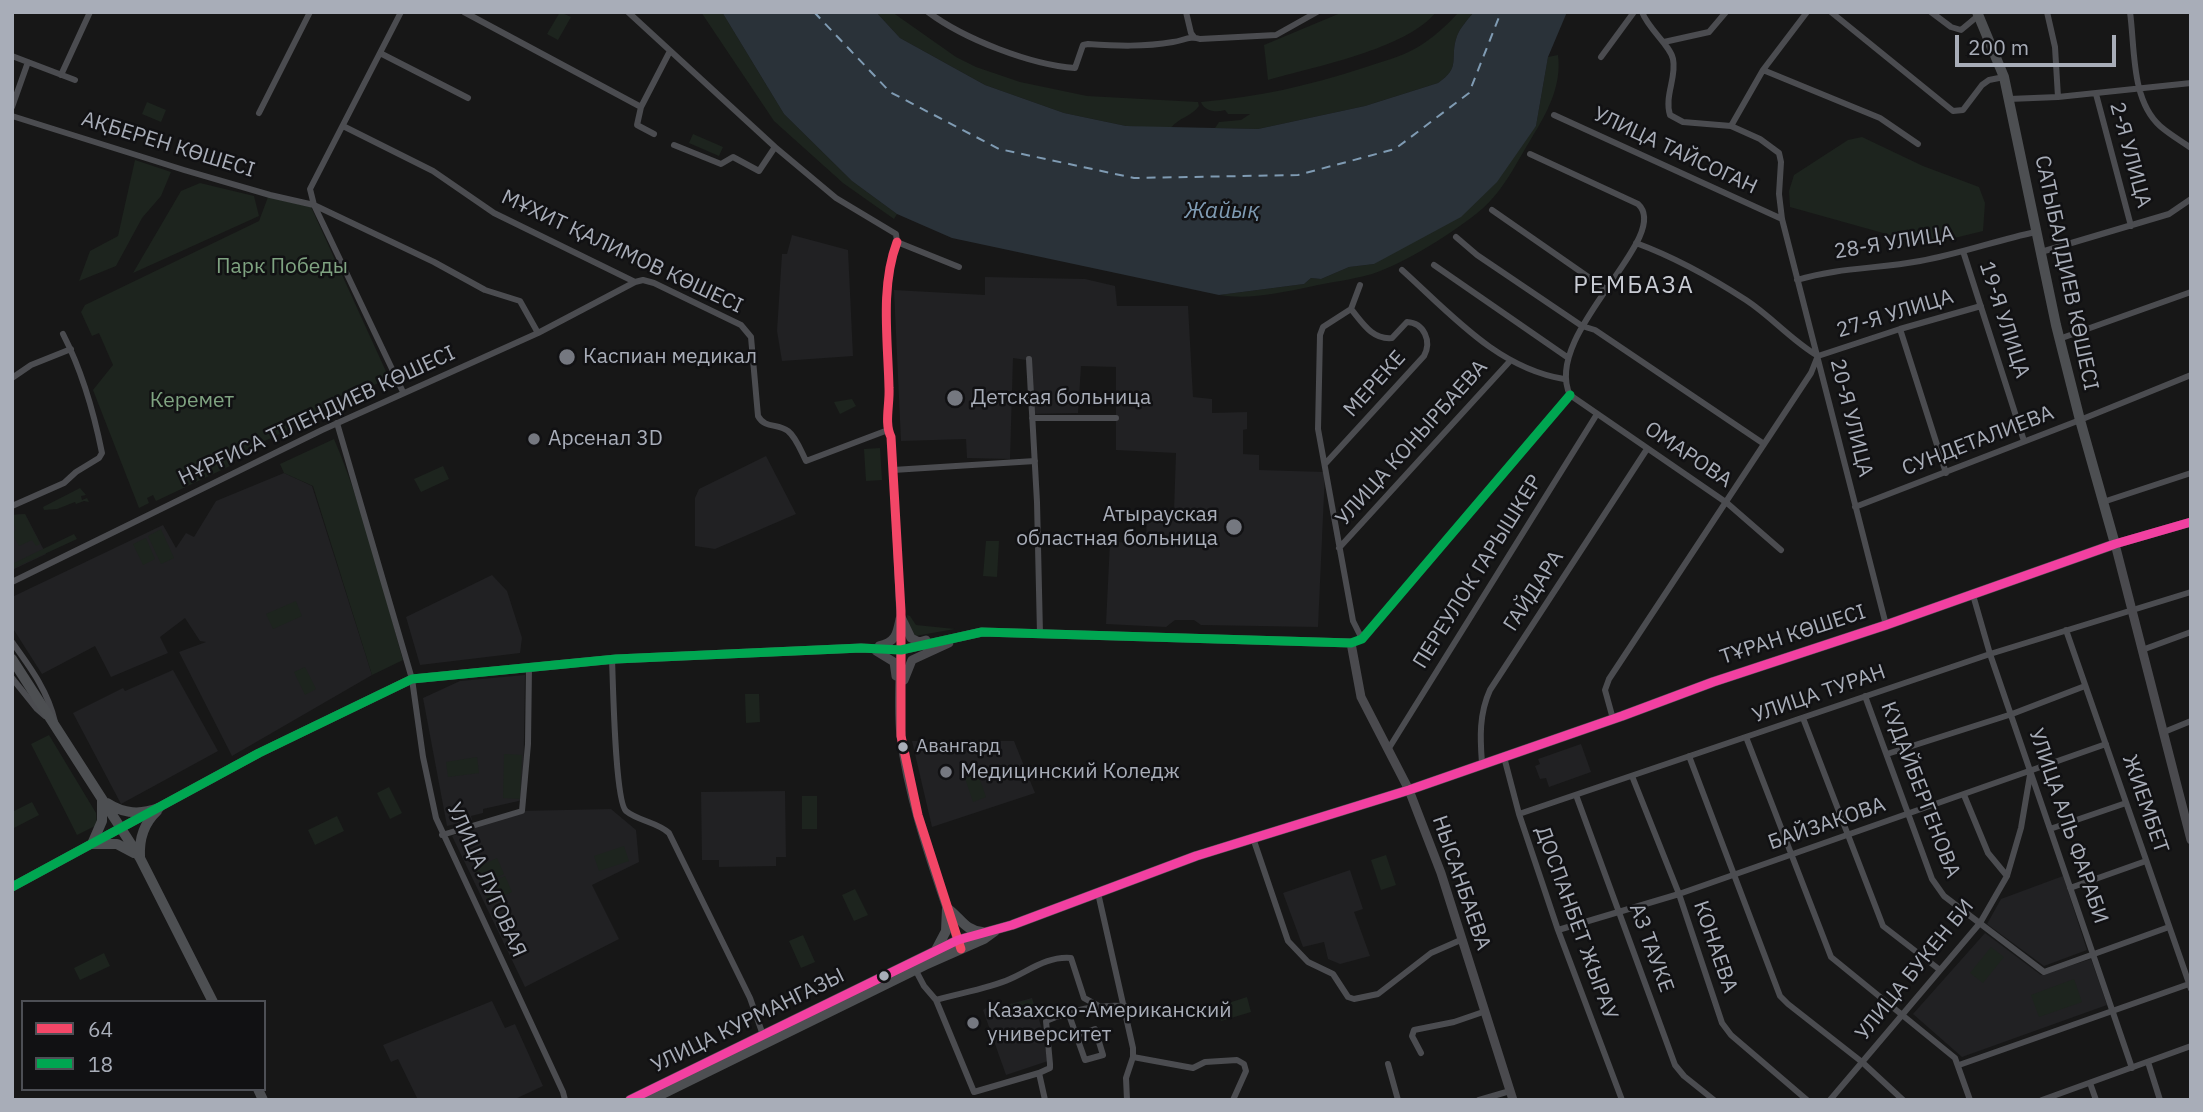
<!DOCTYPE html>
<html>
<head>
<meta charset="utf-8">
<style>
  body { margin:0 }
  #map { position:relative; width:2203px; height:1112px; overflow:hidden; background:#171717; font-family:"IBM Plex Sans",sans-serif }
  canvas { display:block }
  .frame { position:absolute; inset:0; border:14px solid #a8adb8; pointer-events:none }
  .legend { position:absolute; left:21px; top:1000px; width:245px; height:91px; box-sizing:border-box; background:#111113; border:2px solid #4d4f55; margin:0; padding:9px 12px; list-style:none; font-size:21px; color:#a8adb8 }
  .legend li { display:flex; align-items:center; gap:14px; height:35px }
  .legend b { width:35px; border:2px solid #4d4f55 }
  .scale { position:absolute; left:1955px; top:35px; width:161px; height:32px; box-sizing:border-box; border:4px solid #a8adb8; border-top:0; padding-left:9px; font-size:21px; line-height:24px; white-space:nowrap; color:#a8adb8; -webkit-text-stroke:5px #111113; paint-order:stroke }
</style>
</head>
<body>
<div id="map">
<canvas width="2203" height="1112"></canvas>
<div class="frame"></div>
<ul class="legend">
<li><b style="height:9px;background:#f34667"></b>64</li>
<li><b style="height:9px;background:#00a651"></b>18</li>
</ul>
<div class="scale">200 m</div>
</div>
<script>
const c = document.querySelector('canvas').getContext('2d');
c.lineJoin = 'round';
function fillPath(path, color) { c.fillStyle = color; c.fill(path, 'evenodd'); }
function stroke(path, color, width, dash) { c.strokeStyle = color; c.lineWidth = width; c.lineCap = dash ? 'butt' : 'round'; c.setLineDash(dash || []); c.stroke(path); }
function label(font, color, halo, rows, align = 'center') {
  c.font = font + ' "IBM Plex Sans",sans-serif'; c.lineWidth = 5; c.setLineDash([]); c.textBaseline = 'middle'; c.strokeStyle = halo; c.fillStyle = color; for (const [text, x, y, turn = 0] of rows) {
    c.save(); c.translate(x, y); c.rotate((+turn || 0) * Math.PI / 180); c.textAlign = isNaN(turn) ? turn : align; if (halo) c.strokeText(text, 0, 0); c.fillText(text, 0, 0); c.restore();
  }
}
const built = new Path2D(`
  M792 235 848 250 853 356 782 361 777 331 782 254H787Z
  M985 277 1085 279 1115 286 1117 306H1188L1193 397 1212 399V413L1247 412V429L1243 430V454L1259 455V470L1325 472 1318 627 1201 625 1194 620H1175L1166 627 1106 624 1110 542 1146 543 1147 511H1174L1176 453 1116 450V367L1081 366 1078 413 1029 414 1026 360 1013 358 1010 459 967 458 966 439 901 441 894 290 985 295Z
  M766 456 796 514 715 549 695 546V498L699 489Z
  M284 473 312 486 372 675 232 756 179 652 206 642 200 641 185 618 160 637 168 653 111 677 95 646 42 674 12 627V597L163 525 176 548 186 533 194 537 216 501Z
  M25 514 46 554 12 570V515Z
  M492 575 507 591 522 638 520 653 420 665 406 617Z
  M173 670 218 751 121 804 73 713 123 688 125 691Z
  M525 675 523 800 483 809V813L471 816 472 820 447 826 423 698 460 681Z
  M912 741H1014L1035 793 932 827Z
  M1581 744 1591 772 1549 787 1546 778 1540 779 1535 766 1540 764 1538 759Z
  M785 791 786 857H776V866L719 867V860H702L701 792Z
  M611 809 636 830 639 862 592 885 619 939 525 987 452 836 519 811Z
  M1350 870 1363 909 1354 912 1370 956 1340 964 1328 959 1324 942 1303 947 1283 893Z
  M2063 876 2087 950 2044 966 1987 924 2001 899Z
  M1985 933 2041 975 2091 959 2107 1005 1962 1057 1913 1014Z
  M1032 998 1042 1029 1046 1032 1043 1037 1048 1061 1006 1075 983 1010 997 1001 1003 1006Z
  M492 1001 505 1028 515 1024 543 1086 513 1100H418L398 1059 391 1062 383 1045Z`);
const green = new Path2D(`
  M560 12 571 17 558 40 547 34Z
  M701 12H722L784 114 852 181 897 214 894 219 843 183 774 121Z
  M876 12H892L956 57 976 67 1020 82 1087 96 1198 102 1199 106C1191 117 1179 117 1170 129L1126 126 1064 113 985 85 900 38Z
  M1343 12H1436C1407 49 1313 67 1268 80L1264 45Z
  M1459 12H1474C1468 19 1460 28 1457 36 1449 58 1462 67 1438 83L1365 106 1258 129 1215 128 1219 122 1241 120 1250 114H1228L1225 110C1216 113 1204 111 1201 102 1259 97 1307 86 1363 68 1381 62 1401 57 1418 47 1433 38 1447 25 1459 12Z
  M1558 55C1562 86 1547 113 1531 139 1517 162 1503 191 1482 209 1455 232 1405 263 1372 274 1352 280 1329 282 1309 287 1279 293 1249 300 1219 295L1304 284 1311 278 1321 279 1349 267 1374 264 1536 126 1548 57Z
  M147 102 166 110 161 122 142 114Z
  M693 134 723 147 719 156 689 143Z
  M1862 137 1923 166 1979 187 1985 203 1983 231 1926 245 1790 207 1789 191 1794 175 1848 140Z
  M135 160 171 172 161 196 142 218 116 266 79 281 90 251 118 236Z
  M200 183 254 196 259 216 133 273 181 191Z
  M268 197 311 207 389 378 357 393 348 392 326 404 317 416 227 459 230 466 156 501 153 495 147 498 149 503 139 508 93 390 113 365 99 333 92 336 81 312 85 305 259 221Z
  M852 399 856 406 840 414 834 402Z
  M334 439C363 507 382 585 403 660L372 675 313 486 284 473 280 464Z
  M880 448 882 480 866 481 864 449Z
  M443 466 449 479 421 492 414 479Z
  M80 488 86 495 81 496 82 500 87 498 89 502 84 501 76 504 75 502 57 509 44 510 43 507Z
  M25 514 40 544 36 546 32 540 19 546 13 535 16 528 12 523V515Z
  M161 529 174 558 161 564 148 536Z
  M74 534 77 539 12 569V564Z
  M146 538 155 559 143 565 133 544Z
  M986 541H999L997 577 983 576Z
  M296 601 302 616 273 629 266 614Z
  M907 615 910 616 916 625 955 629 915 636 909 631Z
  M305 667 316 689 305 695 294 672Z
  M745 694H759L760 722 746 723Z
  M49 735 96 813 97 825 77 835 31 744Z
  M504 754 522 755 520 799 503 798Z
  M477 757 479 773 448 777 446 762Z
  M978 774 986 797 973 802 965 778Z
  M389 787 402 813 390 819 377 793Z
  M802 796H817V829H802Z
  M32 802 39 815 12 829V812Z
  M337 816 344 831 315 845 308 830Z
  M624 846 629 861 599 871 594 856Z
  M1386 855 1396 885 1381 890 1371 860Z
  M497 858 504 874 481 885 474 869Z
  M505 876 512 892 489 902 482 887Z
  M855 889 868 915 854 921 842 895Z
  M803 935 815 962 801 968 789 941Z
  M1991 947 2004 957 1983 983 1970 973Z
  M104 953 110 966 80 980 74 968Z
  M2074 979 2082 1002 2039 1017 2031 995Z
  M1247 997 1251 1012 1221 1021 1216 1007Z
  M1032 999 1036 1014 1012 1020 1008 1005Z`);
const water = new Path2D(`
  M722 12H876L900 38 985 85 1064 113 1126 126 1258 129 1365 106 1438 83C1462 67 1449 58 1457 36 1460 28 1468 19 1474 12H1567L1548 57 1536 126 1497 182 1461 217 1374 264 1349 267 1321 279 1311 278 1304 284 1219 295 952 238 897 214 852 181 784 114Z`);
const ferry = new Path2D(`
  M814 12 890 92 999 149 1134 178 1298 175 1395 149 1469 93 1501 12`);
const street = new Path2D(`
  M401 12 310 189 314 205 403 392
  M464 12 641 107
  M628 12 775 147 836 198 896 234 897 242 959 267
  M928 12C964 39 1031 65 1075 68L1083 45 1088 44C1117 46 1144 47 1173 42 1183 41 1190 35 1200 39L1276 35 1317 12
  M1186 12 1191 33 1194 37
  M1642 12C1649 30 1670 45 1673 59 1677 77 1664 96 1670 115L1683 122 1731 126 1760 139 1779 153 1781 162 1779 194 1782 219 1886 625
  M1831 12 1953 111 1963 110 1982 85 1989 80 2004 77
  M1931 12 1951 27 1961 30 1979 15
  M2047 12 2055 47 2058 97
  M2130 12C2135 48 2131 100 2160 126 2169 134 2181 141 2191 148
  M1664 42 1709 32 1726 12
  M380 53 468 98
  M12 56 75 80
  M1601 57 1634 12
  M1763 70 1880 118 1918 144
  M61 75 90 12
  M2096 94 2131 226
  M2009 99 2058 97 2191 83
  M12 107 28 62
  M259 113 310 12
  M1554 115 1782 219
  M12 116 184 170 270 195 314 205 434 262 485 290 520 301 538 333
  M343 126 433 171 494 213 635 282 643 280 654 283 741 325 751 337 758 416C765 429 778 423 788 431 796 437 801 451 806 461L888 430
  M1731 126 1763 70 1807 12
  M654 134 637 125 641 107 670 51
  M674 145 721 164 733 157 759 171 775 147
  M1530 154 1638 204C1674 237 1541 334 1570 395
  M1492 210 1607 290
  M1456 237 1477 255 1582 326 1595 330 1764 444
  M897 242C880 287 888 341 889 388 890 404 884 423 891 437L901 650
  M1636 243C1674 257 1712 278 1746 300 1772 317 1792 341 1818 356
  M1963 251 2024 441
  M2041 252 2169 214 2191 199
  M1434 265 1567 357
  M1402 270C1451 314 1497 368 1564 379
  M1797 280C1840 267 1878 269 1920 261 1960 254 1997 240 2036 232
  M1360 285 1351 309 1323 327 1320 335 1318 429 1353 621 1362 639
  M1900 329 1946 473
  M2059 339 2191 292
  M1818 356 1900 329 1981 306
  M1029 359 1037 502 1040 634
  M12 378 31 365 71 349
  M1570 395 1727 503 1781 550
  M1032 418H1116
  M337 423 412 679 423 757 436 818 563 1092 565 1100
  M1325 464 1424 356C1432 341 1424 323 1407 322L1392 338C1372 340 1362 322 1351 309
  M893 470 1035 461
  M2103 502 2191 473
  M12 506 64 483 76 472 99 458 102 453C94 413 82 371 63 334
  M1855 507 2080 420 2191 375
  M1339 548 1510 361
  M12 582 322 430 538 333 635 282
  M1973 595 1990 654 2132 1068
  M2066 630 2191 989
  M12 642C30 667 48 691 55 722
  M1351 643 1362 639 1570 395
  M2142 650 2191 632
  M612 659C613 681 615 801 626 811 638 821 657 822 669 833L750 998 763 1035
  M12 678 37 709 45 716
  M1865 696 1932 879 1944 896 2044 972 2169 927
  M1803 718 1883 926 1940 970
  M1613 719 1605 690 1609 679 1811 373 1817 358
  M2164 732 2191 721
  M1746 737 1831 957 1955 1058 1970 1100
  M1389 748 1597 414
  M1887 754 2012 714 2085 686
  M1689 756 1780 996 1788 1004 1862 1062 1903 1100
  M1504 757 1519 814 1558 930 1622 1100
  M1482 763C1480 738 1479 714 1490 690L1647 449
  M1632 776 1679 894 1722 1023 1731 1035 1807 1100
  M1576 795 1675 1065 1684 1076 1714 1100
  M1964 795 1988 853 2007 876
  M1519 814 1990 654 2191 592
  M2050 829 2126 803
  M442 835 522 811 528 744 529 667
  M1253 838 1288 941 1308 962 1333 974 1348 997 1354 999 1378 994 1431 953 1463 939
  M2070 888 2146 861
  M1098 893 1133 1048V1057L1126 1078 1127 1100
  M1558 930 1679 894 2106 744
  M915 969 924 986 936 1000 974 1092 1039 1073
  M936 1000C960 993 987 989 1010 979 1030 970 1048 956 1071 958L1084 998 1097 1005
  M1068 1012 1085 1060 1103 1055 1095 1029 1077 1035
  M1421 1053 1412 1036 1414 1030 1454 1022 1486 1011
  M1133 1057 1193 1068 1205 1062 1237 1060 1244 1064 1246 1071 1233 1100
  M2148 1062 2160 1100
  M1388 1064 1398 1100
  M1959 1065 2189 984
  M2090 1083 2096 1100
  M1045 1100 1039 1073 1050 1068V1064L1046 1021C1073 1010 1096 1004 1125 1006
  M1479 1100 1510 1091
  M1830 1100 1980 923 2007 876 2021 828 2030 775
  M2042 1100 2191 1046`);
const secondary = new Path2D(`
  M2191 522 2115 544 2191 840
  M901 617 911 638 919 642 926 640
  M879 646C896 642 897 634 900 619
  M901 650C900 678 898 708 901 736 910 808 937 876 959 944
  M876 651 894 662 896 676
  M904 680 912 660 949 643
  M12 887 259 753 412 679 616 659 861 648 901 650 982 632 1351 643 1361 697 1409 790 1441 873 1513 1100`);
const primary = new Path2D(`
  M12 659 140 858 213 1002
  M107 803C124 814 140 815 159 808
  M92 844H117L134 853
  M92 844 102 821V799
  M140 857C139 839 143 824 157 811
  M947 908C961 918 964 930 982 932
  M936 950 946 931 947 908
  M258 1089 263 1100
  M630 1100 958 940 1012 925 1196 856 1409 790 1622 716 1713 682 1886 625 2115 544 2080 420 2056 325 2004 77 1977 12
  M650 1100 925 965 984 939 995 931`);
const bus1 = new Path2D(`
  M897 242C880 287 888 341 889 388 890 404 884 423 891 437L901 611V736L918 815 961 949`);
const bus2 = new Path2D(`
  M12 887 259 753 412 679 616 659 861 648 901 650 982 632 1351 643 1362 639 1570 395`);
const bus3 = new Path2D(`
  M630 1100 958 940 1012 925 1196 856 1409 790 1622 716 1713 682 1886 625 2115 544 2191 522`);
const markers = [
  [567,357,9,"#757880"],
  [955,398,9,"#757880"],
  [534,439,7,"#757880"],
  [1234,527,9,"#757880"],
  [903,747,6,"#a8adb8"],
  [946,772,7,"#757880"],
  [884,976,6,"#a8adb8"],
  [973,1023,7,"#757880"]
];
const busNames = [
  ["Авангард",916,747]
];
const streetNames = [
  ["АҚБЕРЕН КӨШЕСІ",168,145,17],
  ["УЛИЦА ТАЙСОГАН",1675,151,25],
  ["2-Я УЛИЦА",2130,155,75],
  ["28-Я УЛИЦА",1894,243,-9],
  ["МҰХИТ ҚАЛИМОВ КӨШЕСІ",622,252,25],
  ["САТЫБАЛДИЕВ КӨШЕСІ",2066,273,78],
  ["27-Я УЛИЦА",1895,314,-17],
  ["19-Я УЛИЦА",2004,320,72],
  ["МЕРЕКЕ",1375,384,-48],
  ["НҰРҒИСА ТІЛЕНДИЕВ КӨШЕСІ",317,416,-25],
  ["20-Я УЛИЦА",1851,418,76],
  ["СУНДЕТАЛИЕВА",1978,441,-21],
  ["УЛИЦА КОНЫРБАЕВА",1412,443,-48],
  ["ОМАРОВА",1688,455,34],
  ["ПЕРЕУЛОК ГАРЫШКЕР",1478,572,-58],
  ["ГАЙДАРА",1534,591,-57],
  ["ТҰРАН КӨШЕСІ",1793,635,-18],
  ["УЛИЦА ТУРАН",1819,694,-19],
  ["КУДАЙБЕРГЕНОВА",1920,790,69],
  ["ЖИЕМБЕТ",2145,804,71],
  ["БАЙЗАКОВА",1827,824,-19],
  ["УЛИЦА АЛЬ ФАРАБИ",2068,826,71],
  ["УЛИЦА ЛУГОВАЯ",486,880,66],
  ["НЫСАНБАЕВА",1461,883,71],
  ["ДОСПАНБЕТ ЖЫРАУ",1576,923,70],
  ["КОНАЕВА",1715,947,71],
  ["АЗ ТАУКЕ",1651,948,70],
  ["УЛИЦА БУКЕН БИ",1915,970,-51],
  ["УЛИЦА КУРМАНГАЗЫ",748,1021,-26]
];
const parkNames = [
  ["Парк Победы",282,267],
  ["Керемет",192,401]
];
const poiNames = [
  ["Каспиан медикал",583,357],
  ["Детская больница",971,398],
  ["Арсенал 3D",548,439],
  ["Атырауская",1218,515,"right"],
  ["областная больница",1218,539,"right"],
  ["Медицинский Коледж",960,772],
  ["Казахско-Американский",987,1011],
  ["университет",987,1035]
];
const waterNames = [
  ["Жайық",1222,211]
];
const quarterNames = [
  ["РЕМБАЗА",1634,286]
];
fillPath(built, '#212123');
fillPath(green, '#1d241e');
fillPath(water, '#2a3239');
stroke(ferry, '#7f9bb3', 2, [9, 7]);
stroke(street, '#4b4c50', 6);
stroke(secondary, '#4a4a4e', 9);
stroke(primary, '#4d4f52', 10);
stroke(bus1, '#f34667', 9);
stroke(bus2, '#00a651', 9);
stroke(bus3, '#f240a1', 9);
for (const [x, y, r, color] of markers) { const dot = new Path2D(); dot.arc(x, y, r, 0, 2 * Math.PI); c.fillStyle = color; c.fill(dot); stroke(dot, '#111113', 2.5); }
label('19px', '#a8adb8', '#111113', busNames, 'left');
label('21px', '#a8adb8', '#111113', streetNames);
label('21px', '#7fa381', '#111113', parkNames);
label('21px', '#a8adb8', '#111113', poiNames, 'left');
label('italic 23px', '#7f9bb3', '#111113', waterNames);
c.letterSpacing = '2px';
label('24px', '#c9ccd4', '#111113', quarterNames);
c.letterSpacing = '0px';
</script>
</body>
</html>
